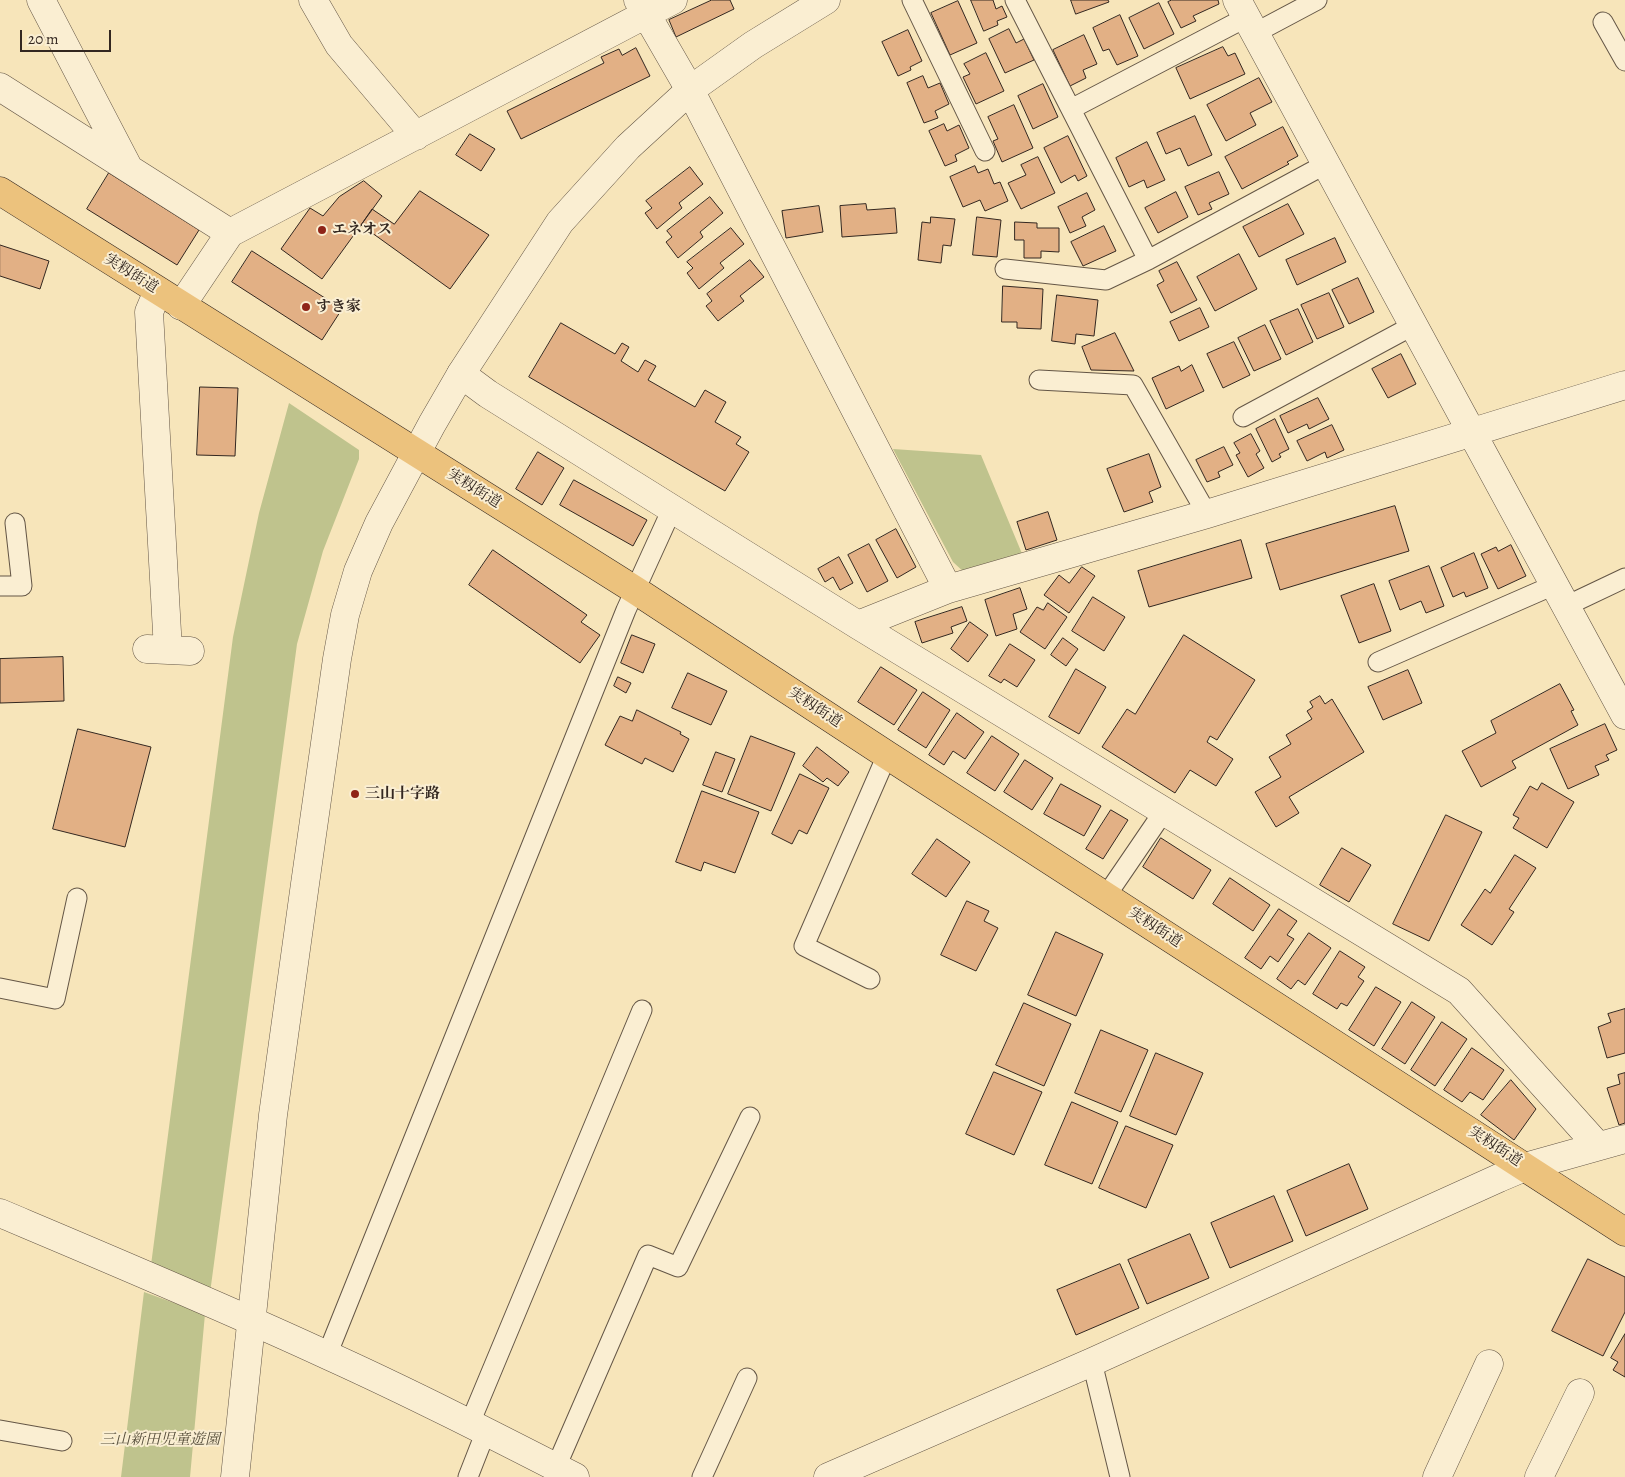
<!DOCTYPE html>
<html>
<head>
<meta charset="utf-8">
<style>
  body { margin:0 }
  #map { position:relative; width:1625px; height:1477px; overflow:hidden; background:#f7e5ba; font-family:Alegreya,serif }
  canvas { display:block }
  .scale { position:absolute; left:20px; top:30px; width:91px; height:22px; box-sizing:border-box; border:2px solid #332720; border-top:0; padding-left:6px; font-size:15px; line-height:18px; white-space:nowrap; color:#332720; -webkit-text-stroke:4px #faeed2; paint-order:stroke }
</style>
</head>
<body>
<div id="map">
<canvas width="1625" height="1477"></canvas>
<div class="scale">20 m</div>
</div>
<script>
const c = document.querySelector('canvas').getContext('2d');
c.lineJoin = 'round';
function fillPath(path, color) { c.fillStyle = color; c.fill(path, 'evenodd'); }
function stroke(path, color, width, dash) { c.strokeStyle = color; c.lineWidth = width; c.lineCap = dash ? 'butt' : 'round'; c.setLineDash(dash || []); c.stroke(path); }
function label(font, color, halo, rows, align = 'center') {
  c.font = font + ' Alegreya,"Noto Serif JP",serif'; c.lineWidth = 4; c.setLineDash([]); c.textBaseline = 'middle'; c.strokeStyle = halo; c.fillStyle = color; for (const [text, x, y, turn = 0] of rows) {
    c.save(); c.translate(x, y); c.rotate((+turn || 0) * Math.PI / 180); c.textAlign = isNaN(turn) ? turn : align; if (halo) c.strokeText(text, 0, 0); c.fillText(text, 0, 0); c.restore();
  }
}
const green = new Path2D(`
  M289 403 359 450V459L323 551 297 644 210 1293 151 1265 233 637 259 513Z
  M893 449 981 455 1023 556 966 574 953 562Z
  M144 1292 205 1314 190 1477H121Z`);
const building = new Path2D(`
  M712 0H730L734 9 676 37 669 20Z
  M971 0H993L996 9 1002 6 1007 17 997 21 998 25 984 31Z
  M1071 0H1108L1109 2 1076 14Z
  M1172 0H1218L1219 4 1193 16 1196 21 1181 28 1168 2Z
  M958 1 977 43 950 55 931 13Z
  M1159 3 1174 34 1144 49 1129 18Z
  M1120 15 1138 56 1117 65 1109 49 1103 51 1093 28Z
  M1009 29 1016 43 1024 39 1034 60 1005 73 989 39Z
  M908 30 922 61 910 67 911 70 898 76 882 42Z
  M1084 35 1097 64 1083 70 1086 78 1070 86 1053 50Z
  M1223 47 1228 56 1235 53 1245 74 1190 99 1176 68Z
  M636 48 650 76 521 139 507 111 604 63 601 57 619 49 622 55Z
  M986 53 1004 91 976 104 963 77 970 74 964 64Z
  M923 76 928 88 940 83 949 104 935 111 938 118 924 123 907 83Z
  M1259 78 1272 102 1250 113 1256 125 1226 141 1207 105Z
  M1043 84 1058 117 1033 129 1018 96Z
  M1014 105 1033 148 1002 162 993 141 998 139 988 117Z
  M1195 116 1212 155 1188 166 1180 148 1166 154 1157 133Z
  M944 124 947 131 959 125 969 148 955 155 957 161 945 166 929 131Z
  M1283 127 1298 156 1287 162 1289 164 1242 189 1225 157Z
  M470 134 495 149 481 171 456 155Z
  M1068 136 1087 176 1078 181 1075 175 1061 183 1044 148Z
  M1147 142 1165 180 1147 188 1144 180 1129 187 1116 158Z
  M1038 157 1055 193 1021 209 1008 183 1026 175 1021 165Z
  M975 166 978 173 988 169 994 184 1000 182 1008 201 985 211 980 200 963 207 950 177Z
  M690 167 703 184 679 203 682 208 657 229 645 213 652 208 646 201Z
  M1219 172 1229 194 1209 203 1212 209 1198 215 1185 187Z
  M109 173 199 230 177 265 87 209Z
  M364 181 382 196 322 279 281 249 310 208 323 216 339 197Z
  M420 191 489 235 450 289 361 225 372 209 394 224Z
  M1176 192 1188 217 1158 233 1145 208Z
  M1087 193 1095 210 1082 217 1086 226 1070 233 1058 207Z
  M710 197 723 213 700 232 703 237 678 258 666 242 672 237 667 231Z
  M866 204 867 210 895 208 897 233 842 237 840 206Z
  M1288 204 1304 234 1259 257 1243 227Z
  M819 206 823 232 786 238 782 211Z
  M931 217 955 219 951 246 943 245 941 263 918 260 922 222 930 223Z
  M977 217 1001 220 997 257 973 255Z
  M1015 222 1037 223V228H1059V252L1041 251V258H1024V240H1015Z
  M1104 226 1116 251 1083 266 1071 242Z
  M731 228 744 244 720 263 724 268 699 289 687 273 693 268 687 262Z
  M1335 238 1346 262 1297 285 1286 260Z
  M0 245 49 261 40 289 0 276Z
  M252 251 342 309 322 340 232 282Z
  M1239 254 1257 289 1215 311 1197 277Z
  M750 260 764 277 740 296 744 301 718 321 706 306 712 301 707 294Z
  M1177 262 1197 300 1171 313 1157 285 1164 281 1159 271Z
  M1358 278 1374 312 1349 324 1332 290Z
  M1003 286 1043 289 1041 329 1017 328V322H1002Z
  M1329 293 1344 327 1317 339 1301 305Z
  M1057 295 1098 300 1094 336 1076 334 1075 344 1052 341Z
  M1200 308 1209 327 1179 341 1170 322Z
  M1298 309 1313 342 1286 355 1270 321Z
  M561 323 615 354 622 343 629 347 621 361 638 372 645 360 656 366 648 380 695 407 705 390 726 402 715 422 741 437 736 444 749 452 725 491 529 377Z
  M1265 325 1281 359 1254 371 1238 338Z
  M1115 333 1134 371 1091 370 1082 347Z
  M1234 342 1250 375 1223 388 1207 354Z
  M1401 354 1416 384 1388 398 1372 369Z
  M1192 365 1204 391 1166 409 1152 378 1179 366 1181 371Z
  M200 387 238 388 235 456 197 455Z
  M1318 398 1329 419 1309 429 1307 424 1288 433 1280 416Z
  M1275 419 1289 449 1279 454 1281 457 1272 462 1256 429Z
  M1332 425 1344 450 1327 458 1325 452 1307 461 1297 441Z
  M1251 434 1260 451 1256 454 1264 468 1248 477 1236 455 1240 453 1234 443Z
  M1224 447 1233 465 1218 472 1220 477 1207 482 1196 460Z
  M538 452 564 468 542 505 516 489Z
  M1149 454 1161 487 1149 492 1153 502 1124 512 1107 469Z
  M574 480 647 520 633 546 560 505Z
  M1395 506 1409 551 1280 590 1266 544Z
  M1048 512 1057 540 1026 550 1017 522Z
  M896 529 916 567 897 578 876 540Z
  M1241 540 1252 578 1149 607 1138 571Z
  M869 544 888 581 867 592 848 555Z
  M1511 545 1526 576 1498 589 1481 554 1496 547 1498 551Z
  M493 550 587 615 581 622 600 635 580 663 469 585Z
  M1474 553 1488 588 1466 597 1464 592 1453 597 1441 568Z
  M839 557 853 583 840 590 833 577 825 582 818 569Z
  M1429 566 1444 606 1426 613 1421 601 1400 610 1389 581Z
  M1082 567 1095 576 1069 613 1044 595 1059 575 1069 583Z
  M1374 584 1391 631 1359 643 1341 596Z
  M1020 588 1027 609 1013 614 1017 629 996 636 985 600Z
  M1093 597 1125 617 1104 651 1072 631Z
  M1048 603 1067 617 1045 649 1020 632 1037 607 1043 610Z
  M962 607 967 621 951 627 953 633 922 643 915 622Z
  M970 622 988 635 968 662 951 649Z
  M632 635 655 644 643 673 621 663Z
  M1184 635 1255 680 1217 740 1210 736 1207 742 1233 759 1216 786 1190 770 1175 793 1102 747 1127 709 1135 714Z
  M1063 638 1078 649 1066 666 1051 655Z
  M1010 644 1035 660 1017 687 1004 679 1001 683 989 676Z
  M63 657 64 701 0 703V659Z
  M881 667 917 690 894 725 858 702Z
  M1076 669 1106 687 1079 734 1049 717Z
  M1408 670 1422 703 1383 720 1368 687Z
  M688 673 727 691 711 725 672 708Z
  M618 677 631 683 626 693 614 686Z
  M1560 684 1574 710 1571 711 1578 725 1512 761 1516 768 1481 787 1462 751 1496 733 1491 721Z
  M923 692 950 710 926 748 898 730Z
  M1320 696 1325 704 1332 699 1364 752 1289 797 1299 813 1276 827 1255 792 1281 777 1269 757 1291 744 1286 735 1312 719 1307 711 1313 707 1310 702Z
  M637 710 681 732 680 734 689 739 673 772 645 758 642 764 605 745 620 716 632 721Z
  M957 713 984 732 965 759 953 751 944 765 929 755Z
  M1605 724 1617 750 1606 755 1609 760 1595 766 1599 775 1568 789 1550 749Z
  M78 729 151 747 125 847 53 829Z
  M751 736 795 753 771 811 728 794Z
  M992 736 1019 754 995 791 967 773Z
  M817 747 849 772 838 786 827 778 823 782 803 766Z
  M716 752 735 759 722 792 703 785Z
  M1025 760 1053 778 1032 810 1004 792Z
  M800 774 829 788 807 834 799 830 792 844 772 834Z
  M1542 783 1574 802 1547 848 1513 828 1519 818 1513 815 1530 786 1537 790Z
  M1061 784 1101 806 1084 836 1044 814Z
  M702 791 759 812 735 873 704 862 701 871 676 862Z
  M1111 810 1128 820 1103 859 1086 849Z
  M1446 815 1482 832 1429 941 1393 924Z
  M1161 838 1211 870 1193 899 1143 867Z
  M937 839 970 862 946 897 912 874Z
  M1342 848 1371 865 1349 902 1320 885Z
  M1515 855 1536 868 1509 909 1514 912 1492 945 1461 925 1485 889 1490 893Z
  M1230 878 1270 905 1253 931 1213 904Z
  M967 901 989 911 984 921 998 928 976 971 941 955Z
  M1279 909 1297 921 1287 935 1294 939 1278 962 1270 956 1261 969 1245 958Z
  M1056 932 1103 954 1076 1016 1028 995Z
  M1309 933 1331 948 1305 985 1298 980 1291 989 1277 979Z
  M1340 951 1365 967 1358 977 1364 981 1347 1006 1341 1003 1337 1009 1313 994Z
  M1376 987 1401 1002 1374 1046 1349 1030Z
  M1412 1002 1435 1017 1405 1064 1382 1049Z
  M1024 1003 1071 1024 1044 1086 996 1065Z
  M1625 1009V1053L1607 1058 1598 1027 1611 1022 1608 1014Z
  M1442 1022 1467 1039 1435 1086 1411 1070Z
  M1101 1030 1148 1050 1121 1112 1075 1093Z
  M1472 1048 1504 1070 1483 1100 1470 1092 1462 1102 1444 1090Z
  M1156 1053 1203 1073 1176 1135 1130 1116Z
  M994 1072 1042 1092 1014 1155 966 1134Z
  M1625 1073V1123L1619 1125 1607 1088 1620 1084 1618 1075Z
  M1511 1080 1536 1109 1514 1140 1481 1115Z
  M1072 1102 1118 1122 1092 1184 1045 1165Z
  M1126 1126 1173 1145 1146 1208 1099 1188Z
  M1349 1164 1368 1209 1306 1236 1287 1191Z
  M1274 1196 1293 1241 1230 1268 1211 1223Z
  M1190 1234 1209 1278 1147 1304 1128 1260Z
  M1588 1259 1625 1277V1312L1603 1356 1552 1331Z
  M1120 1264 1139 1308 1076 1335 1057 1290Z
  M1625 1334V1377L1613 1370 1618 1362 1611 1358Z`);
const service = new Path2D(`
  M912 0 985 151
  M1015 0 1148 260
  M1603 22 1625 61
  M1255 33 1317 0
  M1071 109 1247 17
  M1005 269 1106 280 1148 260 1326 164
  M1039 380 1133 385 1207 514
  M1243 417 1414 325
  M0 586H22L15 523
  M1566 606 1625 578
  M1378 662 1554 585
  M1106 896 1164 811
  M870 979 804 946 887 755
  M0 988 55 999 77 898
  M327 1355 626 610 672 509
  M1092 1362 1120 1477
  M470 1423 642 1010
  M0 1430 62 1441
  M556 1467 648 1255 678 1267 750 1117
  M468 1477 486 1431
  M702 1477 747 1378`);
const minor = new Path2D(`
  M41 0 128 167
  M313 0 339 45 416 136
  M638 0 690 90 948 589
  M1237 0 1625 715
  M0 87 230 233
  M158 291 149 312 168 650
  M181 306 230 233 673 0
  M461 374 488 394 858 625 1459 991 1598 1146
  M858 625 948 589 1207 514 1625 385
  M147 649 190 651
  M0 1213C109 1259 219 1305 327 1355 411 1393 493 1435 575 1477
  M828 1477 1092 1362 1499 1178 1525 1167 1625 1139
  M1437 1477 1489 1364
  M1539 1477 1580 1393`);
const tertiary = new Path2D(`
  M235 1477 273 1115 305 884 337 659 345 615 358 571 379 523 432 424 461 374 560 222 628 147 690 90 753 45 826 0`);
const primary = new Path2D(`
  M0 191 635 590 887 755 1625 1232`);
const markers = [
  [322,230,5,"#8f2418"],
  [306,307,5,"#8f2418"],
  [355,794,5,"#8f2418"]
];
const poiNames = [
  ["エネオス",332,230],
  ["すき家",316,307],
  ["三山十字路",365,794]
];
const streetNames = [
  ["実籾街道",131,274,32],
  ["実籾街道",474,489,32],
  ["実籾街道",815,708,33],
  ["実籾街道",1155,928,33],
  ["実籾街道",1495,1147,33]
];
const parkNames = [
  ["三山新田児童遊園",160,1440]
];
fillPath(green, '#bfc38d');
fillPath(building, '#e2b085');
stroke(building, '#332720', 1);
stroke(service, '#645646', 21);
stroke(minor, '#645646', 29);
stroke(tertiary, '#645646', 29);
stroke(primary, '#332720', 29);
stroke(service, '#faeed2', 19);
stroke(minor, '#faeed2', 28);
stroke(tertiary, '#faeed2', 28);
stroke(primary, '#ecc27d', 28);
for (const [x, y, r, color] of markers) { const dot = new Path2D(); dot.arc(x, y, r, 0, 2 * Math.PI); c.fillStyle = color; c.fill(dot); stroke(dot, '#faeed2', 2); }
label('bold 15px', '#332720', '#faeed2', poiNames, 'left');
label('15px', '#332720', '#faeed2', streetNames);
label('italic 15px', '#564e3b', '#faeed2', parkNames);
</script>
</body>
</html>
